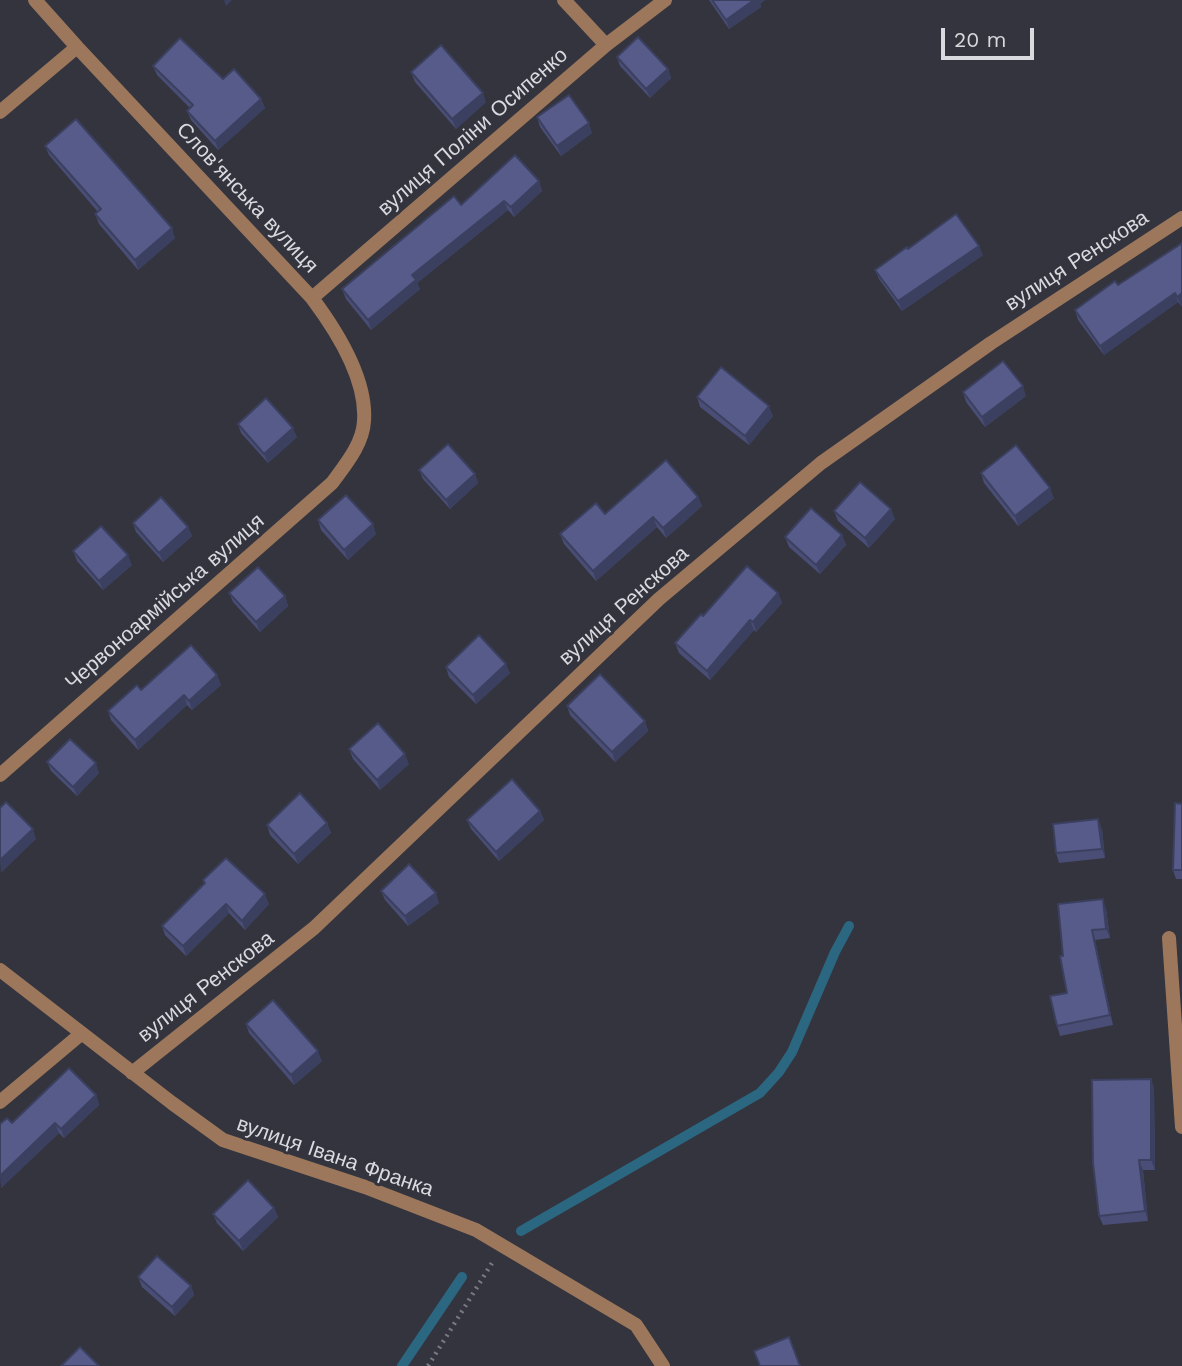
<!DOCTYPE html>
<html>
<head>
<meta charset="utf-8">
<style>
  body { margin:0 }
  #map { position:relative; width:1182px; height:1366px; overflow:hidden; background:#33343d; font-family:"Work Sans",sans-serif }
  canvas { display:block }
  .scale { position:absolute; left:941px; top:28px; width:93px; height:32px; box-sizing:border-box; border:4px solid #d9dadf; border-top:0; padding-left:9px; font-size:21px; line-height:24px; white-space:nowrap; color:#d9dadf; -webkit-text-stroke:5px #33343d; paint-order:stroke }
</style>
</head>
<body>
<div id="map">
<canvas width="1182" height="1366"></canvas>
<div class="scale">20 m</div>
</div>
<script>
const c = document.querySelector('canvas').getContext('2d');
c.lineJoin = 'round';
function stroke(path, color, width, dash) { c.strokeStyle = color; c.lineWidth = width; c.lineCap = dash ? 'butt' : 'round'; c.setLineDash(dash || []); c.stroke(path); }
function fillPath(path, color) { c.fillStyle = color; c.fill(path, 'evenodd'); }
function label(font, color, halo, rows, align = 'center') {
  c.font = font + ' "Work Sans",sans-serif'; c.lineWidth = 6; c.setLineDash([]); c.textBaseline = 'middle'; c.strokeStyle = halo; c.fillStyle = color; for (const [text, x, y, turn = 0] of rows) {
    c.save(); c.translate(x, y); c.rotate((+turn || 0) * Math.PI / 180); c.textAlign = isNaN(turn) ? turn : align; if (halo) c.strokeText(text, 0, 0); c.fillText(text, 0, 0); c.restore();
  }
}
const stream = new Path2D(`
  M521 1231 760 1093 779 1072 792 1052 835 952 849 926
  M402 1366 462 1277`);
const path = new Path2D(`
  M428 1366 492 1263`);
const street = new Path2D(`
  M564 0 606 45
  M0 112 77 47
  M312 298 606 45 665 0
  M0 775 332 483C345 465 363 444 364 421 367 379 336 330 312 298L77 47 35 0
  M1169 938 1182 1127
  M0 970 172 1103 223 1140 365 1187 476 1230 636 1325 663 1366
  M132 1073 314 928 659 599 821 463 991 343 1182 218
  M0 1102 81 1034`);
const wall = new Path2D(`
  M709 0H765L760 4 761 7 729 29Z
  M617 57 668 69 671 78 650 98 620 66Z
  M153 66 223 79 261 99 265 108 218 150 191 120 187 111 190 108 157 75Z
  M411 72 486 102 456 129 415 82Z
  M537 117 592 133 561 156 540 127Z
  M45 146 175 238 138 270 99 224 95 214 98 212 49 155Z
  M539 181 542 191 514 217 508 210 417 283 420 289 371 330 346 299 342 289 461 205Z
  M1182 243V305L1181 306 1178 302 1104 355 1078 320 1075 310 1118 285Z
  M908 249 983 255 902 311 879 279 875 270Z
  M963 392 1026 396 985 427 966 402Z
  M697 397 773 416 749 445 700 407Z
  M238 424 297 437 268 463 241 433Z
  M419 470 475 474 478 483 450 509 423 479Z
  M981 473 1054 498 1018 526 984 483Z
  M698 497 702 506 666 538 657 527 596 581 564 544 560 534 605 514Z
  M834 511 895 519 869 548 838 521Z
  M318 520 376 534 348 560 321 530Z
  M133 523 188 527 192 536 163 562 136 532Z
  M842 535 846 545 820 574 789 547 785 537Z
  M73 551 132 565 103 590 77 561Z
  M229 593 285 596 288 606 260 632 233 602Z
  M778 593 782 603 756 632 754 630 710 680 679 653 675 643 703 616Z
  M446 667 510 673 476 704 449 677Z
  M217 675 221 685 192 710 187 705 138 750 111 720 108 711 141 690Z
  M567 706 645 721 648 731 615 762 570 715Z
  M349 749 409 764 380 790 353 759Z
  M47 762 99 773 77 796 51 771Z
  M1182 804V879H1176L1173 870Z
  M540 811 544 820 499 861 471 829 467 820Z
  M327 823 331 833 298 864 270 835 267 825Z
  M1102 829 1105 858 1059 863 1056 853Z
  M203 880 269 904 245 930 229 913 186 956 165 935 162 926 204 884Z
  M381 891 439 903 408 926 385 900Z
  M1106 909 1110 938 1095 940 1113 1025 1060 1036 1057 1026 1067 993 1063 956Z
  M246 1024 322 1061 294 1085 249 1033Z
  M1151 1079 1154 1089 1155 1170H1143L1148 1221 1103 1225 1099 1216Z
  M96 1095 99 1105 64 1138 59 1133 1 1188 0 1124 12 1123Z
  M274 1208 278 1217 243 1251 217 1223 213 1214Z
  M138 1277 191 1286 194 1295 175 1316 142 1287Z`);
const shadedWall = new Path2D(`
  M224 0H232L226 6Z
  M754 0H765L760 4 761 7 729 29 726 20Z
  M668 69 671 78 650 98 646 89Z
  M483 93 486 102 456 129 452 119Z
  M261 99 265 108 218 150 215 141Z
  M589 123 592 133 561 156 557 146Z
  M539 181 542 191 514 217 511 207Z
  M504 201 508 210 417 283 420 289 371 330 368 320 412 275Z
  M172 228 175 238 138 270 135 260Z
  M979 246 983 255 902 311 898 301Z
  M1175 293 1178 302 1104 355 1100 346Z
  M1182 293V305L1181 306 1177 297Z
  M1023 386 1026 396 985 427 982 417Z
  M769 406 773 416 749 445 745 436Z
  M293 428 297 437 268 463 264 454Z
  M475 474 478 483 450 509 446 500Z
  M1050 488 1054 498 1018 526 1015 516Z
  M698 497 702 506 666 538 663 528Z
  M891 509 895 519 869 548 865 538Z
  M653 517 657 527 596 581 593 571Z
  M373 524 376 534 348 560 344 550Z
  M188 527 192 536 163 562 159 553Z
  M842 535 846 545 820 574 816 565Z
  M128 555 132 565 103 590 99 581Z
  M778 593 782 603 756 632 753 622Z
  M285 596 288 606 260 632 256 622Z
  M750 620 754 630 710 680 707 671Z
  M506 664 510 673 476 704 473 695Z
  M217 675 221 685 192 710 189 701Z
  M184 695 187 705 138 750 135 740Z
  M645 721 648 731 615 762 612 752Z
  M405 754 409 764 380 790 377 780Z
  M96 763 99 773 77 796 73 787Z
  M540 811 544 820 499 861 496 852Z
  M1098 819 1102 829 1105 858 1102 849Z
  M327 823 331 833 298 864 294 854Z
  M33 829 36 839 1 873 0 860Z
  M436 893 439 903 408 926 405 916Z
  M265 894 269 904 245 930 242 921Z
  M1103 899 1106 909 1110 938 1106 929Z
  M226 904 229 913 186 956 183 946Z
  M1092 930 1095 940 1113 1025 1110 1015Z
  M318 1051 322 1061 294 1085 291 1075Z
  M1151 1079 1154 1089 1155 1170 1151 1160Z
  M96 1095 99 1105 64 1138 61 1129Z
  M55 1123 59 1133 1 1188 0 1176Z
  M1139 1160 1143 1170 1148 1221 1145 1211Z
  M274 1208 278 1217 243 1251 239 1241Z
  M191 1286 194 1295 175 1316 172 1307Z`);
const building = new Path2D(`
  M712 0H754L726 20Z
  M638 37 668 69 646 89 617 57Z
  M180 38 223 79 234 69 261 99 215 141 187 111 193 105 153 66Z
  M441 45 483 93 452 119 411 72Z
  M569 95 589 123 557 146 537 117Z
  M76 119 172 228 135 260 95 214 101 209 45 146Z
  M515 155 539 181 511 207 504 201 412 275 416 280 368 320 342 289 454 196 461 205Z
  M956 214 979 246 898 301 875 270 907 247 908 249Z
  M1182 243V293L1177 297 1175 293 1100 346 1075 310 1115 281 1118 285Z
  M1003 361 1023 386 982 417 963 392Z
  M721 367 769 406 745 436 697 397Z
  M266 398 293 428 264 454 238 424Z
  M448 444 475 474 446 500 419 470Z
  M1016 445 1050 488 1015 516 981 473Z
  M666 460 698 497 663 528 653 517 593 571 560 534 596 503 605 514Z
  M860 482 891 509 865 538 834 511Z
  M346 495 373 524 344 550 318 520Z
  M161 497 188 527 159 553 133 523Z
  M811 508 842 535 816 565 785 537Z
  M101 526 128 555 99 581 73 551Z
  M747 566 778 593 753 622 750 620 707 671 675 643 701 614 703 616Z
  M258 567 285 596 256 622 229 593Z
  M479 635 506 664 473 695 446 667Z
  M191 645 217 675 189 701 184 695 135 740 108 711 137 685 141 690Z
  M600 674 645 721 612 752 567 706Z
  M378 723 405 754 377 780 349 749Z
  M70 739 96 763 73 787 47 762Z
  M512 779 540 811 496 852 467 820Z
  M300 793 327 823 294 854 267 825Z
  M6 802 33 829 0 860V808Z
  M1175 803 1182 804V870H1173Z
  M1098 819 1102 849 1056 853 1053 824Z
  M226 858 265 894 242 921 226 904 183 946 162 926 205 883 203 880Z
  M409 864 436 893 405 916 381 891Z
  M1103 899 1106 929 1092 930 1110 1015 1057 1026 1050 996 1067 993 1060 956H1063L1058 904Z
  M273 1000 318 1051 291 1075 246 1024Z
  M69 1068 96 1095 61 1129 55 1123 0 1176V1124L7 1118 12 1123Z
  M1151 1079V1160H1139L1145 1211 1099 1216 1093 1163 1092 1080Z
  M248 1180 274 1208 239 1241 213 1214Z
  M157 1256 191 1286 172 1307 138 1277Z
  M789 1337 800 1366H760L754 1351Z
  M80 1347 99 1366H61Z`);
const streetNames = [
  ["вулиця Поліни Осипенко",473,132,-41],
  ["Слов'янська вулиця",247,198,47],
  ["вулиця Ренскова",1077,261,-33],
  ["Червоноармійська вулиця",165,602,-41],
  ["вулиця Ренскова",624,606,-42],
  ["вулиця Ренскова",206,987,-38],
  ["вулиця Івана Франка",335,1157,19]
];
stroke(stream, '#2b6780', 10);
stroke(path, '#797a81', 4.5, [2, 5]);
stroke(street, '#9c775c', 14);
fillPath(wall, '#4a4e76');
fillPath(shadedWall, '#3c4060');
fillPath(building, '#565b89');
stroke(building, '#3c4060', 2);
label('21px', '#d9dadf', '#33343d', streetNames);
</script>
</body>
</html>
